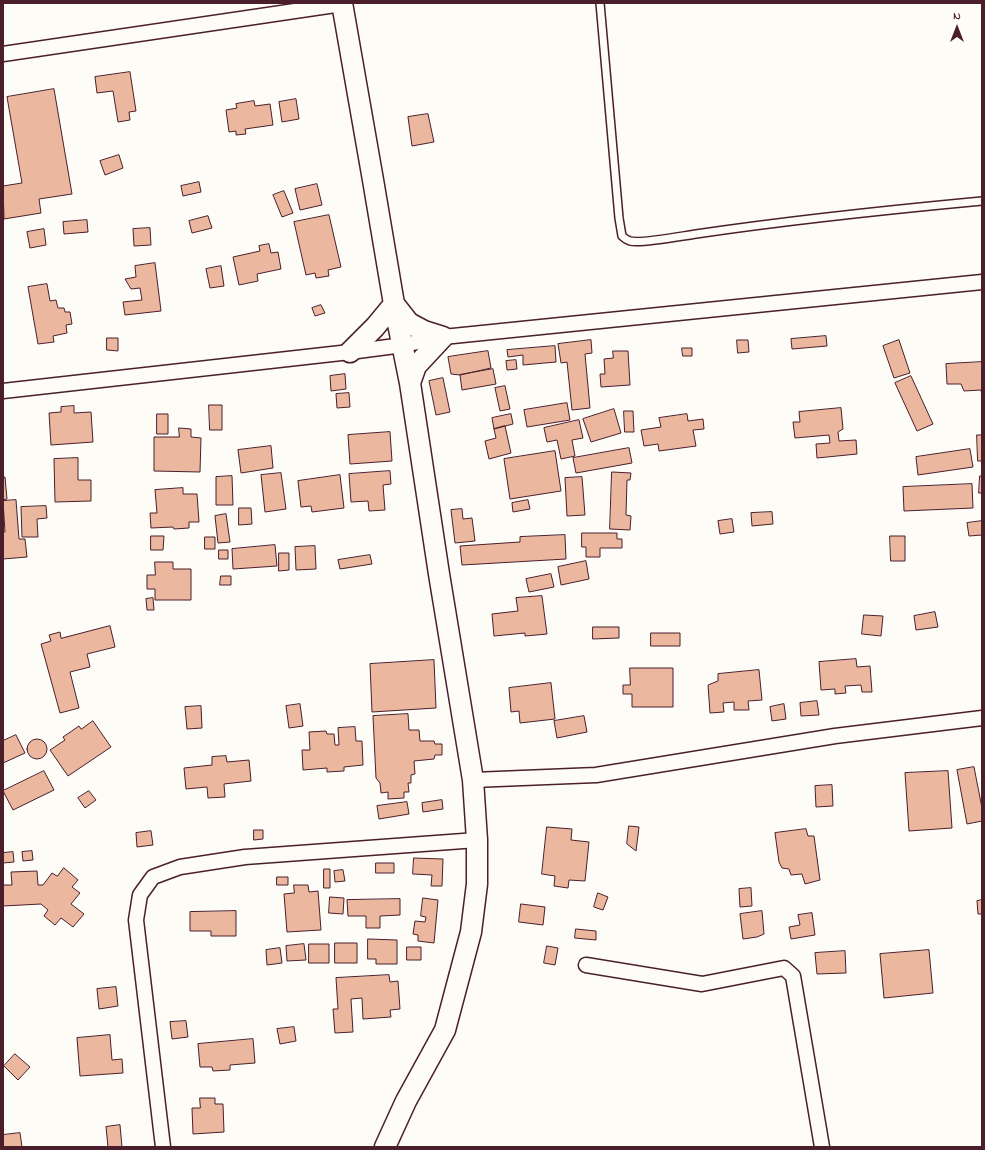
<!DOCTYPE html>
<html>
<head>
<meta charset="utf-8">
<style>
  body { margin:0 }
  #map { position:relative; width:985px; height:1150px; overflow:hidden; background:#fdfcf7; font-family:"Indie Flower",sans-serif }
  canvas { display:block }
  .frame { position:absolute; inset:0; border:4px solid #4a1f2b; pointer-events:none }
  .north { position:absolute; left:937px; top:8px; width:40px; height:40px; -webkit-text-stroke:3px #fdfcf7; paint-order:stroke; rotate:0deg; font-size:11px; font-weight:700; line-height:16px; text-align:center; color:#4a1f2b }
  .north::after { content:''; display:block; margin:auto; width:14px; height:18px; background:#4a1f2b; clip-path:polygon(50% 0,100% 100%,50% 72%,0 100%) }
</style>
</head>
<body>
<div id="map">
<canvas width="985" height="1150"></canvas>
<div class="frame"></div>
<div class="north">N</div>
</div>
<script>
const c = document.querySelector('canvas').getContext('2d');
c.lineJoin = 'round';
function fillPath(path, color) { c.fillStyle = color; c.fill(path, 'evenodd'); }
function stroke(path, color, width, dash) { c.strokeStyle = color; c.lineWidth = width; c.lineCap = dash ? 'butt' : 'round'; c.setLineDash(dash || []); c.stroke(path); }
const building = new Path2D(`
  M130 72 136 111 129 112 130 120 118 122 113 91 97 93 95 77Z
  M54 89 72 194 39 199 41 213 4 219 3 186 22 183 7 97Z
  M296 99 299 119 282 122 279 102Z
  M254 101 255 106 270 104 273 125 245 129 246 134 236 135V131L229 132 226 110 237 108 236 104Z
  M428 114 434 142 412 146 408 117Z
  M119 155 123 168 105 175 100 161Z
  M199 182 201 192 183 196 181 186Z
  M317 184 322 205 300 210 295 189Z
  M284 191 293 213 282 217 273 195Z
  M329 215 341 267 328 270 329 276 316 278 315 273 306 275 294 222Z
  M208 216 212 228 192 233 189 221Z
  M87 220 88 232 64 234 63 222Z
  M150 228 151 245 134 246 133 229Z
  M44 229 46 245 30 248 27 232Z
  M269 244 271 253 278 252 281 269 257 274 258 281 239 285 233 257 260 251 259 246Z
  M155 263 161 311 125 315 123 302 142 300 140 288 131 289 125 279 136 277 135 266Z
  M221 266 224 286 210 288 206 269Z
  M47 284 50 301 56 300 58 308H64L65 312H70L72 324 66 325 67 333 53 336 54 342 38 344 28 287Z
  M321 305 325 313 315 316 312 308Z
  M826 336 827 346 792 349 791 339Z
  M107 338H118V351L107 350Z
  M591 340 592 353 585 354 590 408 572 410 567 362 561 363 558 344Z
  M737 340H748L749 352 738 353Z
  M899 340 910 373 894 378 883 346Z
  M555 346 556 362 523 365V355L508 357 507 350Z
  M682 348H692V356H683Z
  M488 351 491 368 460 375 451 374 448 357Z
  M613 351H628L630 385 601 387 600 374H605L604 359 613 358Z
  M516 360 517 369 507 370 506 361Z
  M982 362V396L981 390 964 391 961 384H947L946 364Z
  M493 369 496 384 462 390 460 375Z
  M345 374 346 389 331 391 330 376Z
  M911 376 933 424 917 431 895 383Z
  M443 378 450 412 436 415 429 381Z
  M505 386 510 409 500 411 495 388Z
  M349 393 350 407 337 408 336 394Z
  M567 403 570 420 527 427 524 410Z
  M209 405H222V430H210Z
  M74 406V413L91 412 93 442 51 445 49 413 61 412V407Z
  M841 408 843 429 838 432 839 441 856 440 857 454 817 458 816 444 830 443 829 435 795 438 793 422H800L799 412Z
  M614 409 621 433 591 442 583 419Z
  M624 411H633L634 432H625Z
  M157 414H168V434H157Z
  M511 414 513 424 494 429 492 418Z
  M687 414 688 421 703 419 704 429 693 430 696 446 659 451 658 444 644 446 641 430 661 427 659 418Z
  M579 420 583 438 572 440 575 456 561 459 557 440 547 442 544 428Z
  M505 426 511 453 489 459 485 441 496 438 494 429Z
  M179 428 191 429V437L201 438 200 472 154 471V437H179Z
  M390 432 392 461 350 464 348 435Z
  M977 435H982V461H978Z
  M271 446 273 468 241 473 238 450Z
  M629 448 632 463 576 473 573 458Z
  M970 449 973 467 918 475 916 457Z
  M555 451 561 491 510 499 504 459Z
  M78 458V480H91V501L55 502 54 459Z
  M390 471 391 484 383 485 385 510 369 511 368 501 351 502 349 474Z
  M612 472 631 473 630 480H627L626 515 631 516 630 530 610 529Z
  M281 473 286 509 265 512 261 475Z
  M340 475 344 508 312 512 311 506 301 507 298 481Z
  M232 476 233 505H216V477Z
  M980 476H982V493H979Z
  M3 477H5L7 499 3 500Z
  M582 477 585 515 567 516 565 478Z
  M972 484 973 508 904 511 903 487Z
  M183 488V494H197L199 522H189V528L174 529 173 527 151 528 150 513H157L155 490Z
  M16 500 19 539H25L27 557 3 559V532H5L3 501Z
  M528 500 530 509 513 512 512 503Z
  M46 506 47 518 37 519 38 537H22L21 507Z
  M239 508H251L252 524 239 525Z
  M462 509 463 519 472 518 475 541 455 543 451 510Z
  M772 512 773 524 752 526 751 513Z
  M226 514 230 542 218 543 215 516Z
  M732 519 734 532 720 534 718 521Z
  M982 521V535L969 536 967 523Z
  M582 533H617V539H622V548H600V557H586V547H582Z
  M565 535 566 559 462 565 460 546 520 542V537Z
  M151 536H164L163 550H151Z
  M890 536H905V561H891Z
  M205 537H215V549H205Z
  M275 545 277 566 233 569 232 549Z
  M315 546 316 569 296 570 295 547Z
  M219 550H228V559H219Z
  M279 553H289V570L279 571Z
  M370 555 372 564 340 569 338 560Z
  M586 561 589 579 561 585 558 567Z
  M155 562H173V569H191V600H155V589H147V575H155Z
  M551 574 554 587 529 592 526 579Z
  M221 576H231V585H220Z
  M542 596 547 634 525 636V633L494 636 492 614 518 611 516 598Z
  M153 598 154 610H147L146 599Z
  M935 612 938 627 916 630 914 616Z
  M864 615 883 616 881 636 862 634Z
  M110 626 115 647 87 654 90 667 70 672 79 708 60 713 41 644 51 641 49 635 60 632 61 638Z
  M593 627H619V638L593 639Z
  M651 633H680V646H651Z
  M856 659 857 667 870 666 872 692H862L861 685 845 686 846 693 835 694V689L821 690 819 662Z
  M434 660 436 708 372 712 370 664Z
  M630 668H673V707H632V694H623V685H630Z
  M759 670 762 700 748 701 749 710H734V702L723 703 724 712 710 713 708 685 718 681V674Z
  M551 683 555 719 520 723 519 711 511 712 509 688Z
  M817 701 819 715 801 716 800 703Z
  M300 704 303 726 289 728 286 706Z
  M784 704 786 719 772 721 770 707Z
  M201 706 202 728 187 729 185 707Z
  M408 714 409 730H419L420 741H434L435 744H442V755H435L434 759 414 761 415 774 411 775V783H408L409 792H404V798L388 799V792L381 793 380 783 376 778 373 716Z
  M584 716 587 732 557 738 554 721Z
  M93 721 111 747 68 776 50 750 65 740 63 737 79 726 81 729Z
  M355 727 356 741H362L363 765 344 767V771L327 772V768L303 770 302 750H310L309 732 326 731 327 734H334L335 745H339L338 728Z
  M16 735 25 753 3 763V741Z
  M27 749a10 10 0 1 1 20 0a10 10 0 1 1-20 0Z
  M226 756 227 762 249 760 251 781 224 784 225 797 208 798 207 787 186 789 184 768 212 765V757Z
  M974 767 982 808V821L967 824 957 770Z
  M44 771 54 790 13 810 3 791Z
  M948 771 952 828 909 831 905 773Z
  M832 785 833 806 816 807 815 786Z
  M89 791 96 800 85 808 78 798Z
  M442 800 443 809 423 812 422 803Z
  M407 802 409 814 379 819 377 806Z
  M629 826 639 827 636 851 627 844Z
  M547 827 572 829 571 840 589 842 585 881 569 880 568 888 554 886 555 876 542 874Z
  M806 829 808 836H814L820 880 805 884 802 874 791 875 789 869 782 868 779 862 775 833Z
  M254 830H263V839L254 840Z
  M151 831 153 845 137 847 136 833Z
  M32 851 33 860 23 861 22 852Z
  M13 852 14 862 3 863V853Z
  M414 858 443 859 442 886H431L432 875 413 874Z
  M376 863H394V873H376Z
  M64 868 78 880 72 887 80 893 71 904 84 914 73 927 61 918 55 925 44 916 48 910 41 904 3 906V885H12L11 872 37 871 38 885H43L52 873 57 876Z
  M324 869H330V888H324Z
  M343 870 345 881 335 882 334 871Z
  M277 877H288V885H277Z
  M294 885H308L309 892 318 891 321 930 287 932 284 894 294 893Z
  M751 888 752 906 740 907 739 889Z
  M598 893 608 897 603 910 594 907Z
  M330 897 344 898 343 914 329 913Z
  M423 898 438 900 434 943 418 941V935L413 934 415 921 425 922 426 917 421 916Z
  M400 899V915L380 916V928H366V916H348L347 900Z
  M982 900V914H978L977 901Z
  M521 904 545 907 543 925 519 922Z
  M236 911V936H211V931H190V912Z
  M762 911 764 934 757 937 743 939 740 914Z
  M812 913 815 935 791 939 789 927 800 925 798 915Z
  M576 929 596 931V940L575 938Z
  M368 939 397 940V964H376V959H368Z
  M335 943H357V963H335Z
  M304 944 306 960 287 961 286 946Z
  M309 944H329V963H309Z
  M547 946 558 948 555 965 544 963Z
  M407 947H421V960H407Z
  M280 948 282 963 267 965 266 950Z
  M929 950 933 993 884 998 880 954Z
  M845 951 846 973 817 974 815 953Z
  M389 975 390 982 398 981 400 1009 390 1010 391 1017 363 1019 362 998 351 999 353 1032 335 1033 333 1009H338L336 978Z
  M116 987 118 1006 99 1009 97 989Z
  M186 1021 188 1037 172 1039 170 1022Z
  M294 1027 296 1041 280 1044 277 1029Z
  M110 1035 112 1060 122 1059 123 1073 80 1076 77 1038Z
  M253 1039 255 1063 230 1065V1070L213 1071 212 1067H200L198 1044Z
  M15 1054 30 1067 18 1080 4 1066Z
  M200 1098H215V1104H223L224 1132 193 1134 192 1108H200Z
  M120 1125 122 1147H108L106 1127Z
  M20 1133 22 1147H3V1135Z`);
const lane = new Path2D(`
  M600 3 619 218 622 236C624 238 627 240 630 241 641 244 682 236 696 234 791 220 886 210 982 201`);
const street = new Path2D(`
  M3 54 342 4
  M3 391 350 352 403 345 443 337 982 282
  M473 780 596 775 835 736 982 718
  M586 965 702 984 784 968 793 976 822 1147
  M163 1147 136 920 140 895 153 877 180 867 245 857 477 840`);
const secondary = new Path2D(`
  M342 3 373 180 394 304 410 383 439 574 473 780 477 840V884L471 932 445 1030 406 1101 385 1147
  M350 352 375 327 394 304 409 323 424 331 443 337 416 366 410 383`);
fillPath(building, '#ebb79e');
stroke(building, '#4a1f2b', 1);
stroke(lane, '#4a1f2b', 10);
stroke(street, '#4a1f2b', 17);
stroke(secondary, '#4a1f2b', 23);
stroke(lane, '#fdfcf7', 7);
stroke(street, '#fdfcf7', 14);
stroke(secondary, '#fdfcf7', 20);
</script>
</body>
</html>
